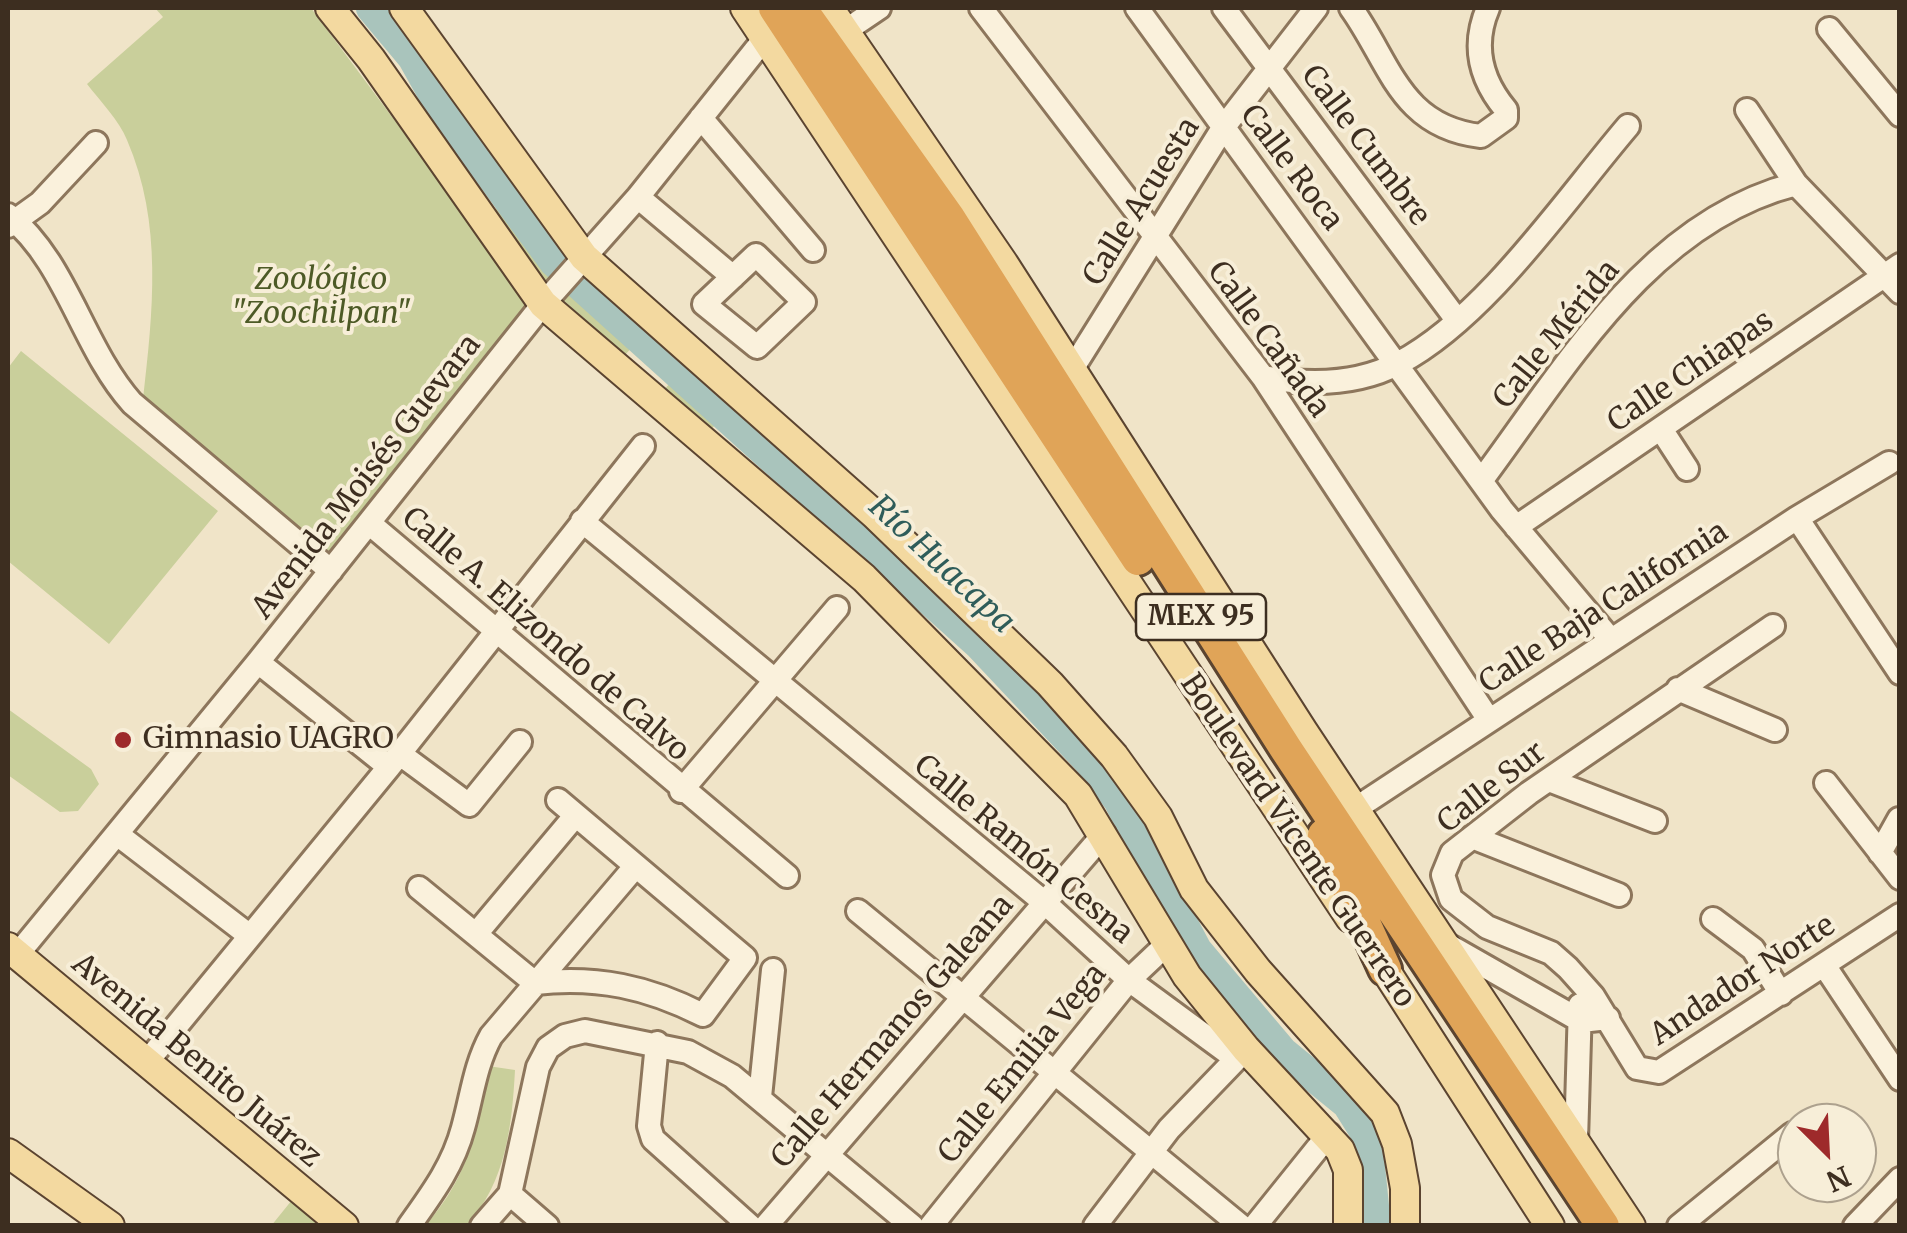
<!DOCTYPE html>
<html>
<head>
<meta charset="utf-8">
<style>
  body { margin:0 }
  #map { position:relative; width:1907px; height:1233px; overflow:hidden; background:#f0e4c8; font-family:Merriweather,serif }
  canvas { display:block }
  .frame { position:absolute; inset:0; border:10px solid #3d2e20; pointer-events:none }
  .north { position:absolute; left:1777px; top:1103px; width:100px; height:100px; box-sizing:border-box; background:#f7eed8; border:2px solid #ada18e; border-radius:50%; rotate:156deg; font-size:28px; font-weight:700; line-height:40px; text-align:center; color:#3d2e20 }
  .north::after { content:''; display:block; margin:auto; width:35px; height:45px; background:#9e2a2b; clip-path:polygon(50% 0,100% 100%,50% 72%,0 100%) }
</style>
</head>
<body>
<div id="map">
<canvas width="1907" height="1233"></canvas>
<div class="frame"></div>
<div class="north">N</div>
</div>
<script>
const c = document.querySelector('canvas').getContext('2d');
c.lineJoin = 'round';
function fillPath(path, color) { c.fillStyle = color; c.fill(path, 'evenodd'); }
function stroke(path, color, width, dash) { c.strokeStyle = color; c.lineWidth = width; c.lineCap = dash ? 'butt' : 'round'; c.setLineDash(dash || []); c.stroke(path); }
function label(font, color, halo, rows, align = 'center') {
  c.font = font + ' Merriweather,serif'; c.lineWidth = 8; c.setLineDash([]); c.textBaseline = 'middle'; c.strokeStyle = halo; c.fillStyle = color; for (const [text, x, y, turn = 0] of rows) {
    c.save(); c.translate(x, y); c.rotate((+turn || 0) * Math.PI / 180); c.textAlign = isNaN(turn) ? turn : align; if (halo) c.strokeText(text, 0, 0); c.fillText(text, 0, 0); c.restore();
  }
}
const green = new Path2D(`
  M155 8H311L532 305 328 552 143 399C153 312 163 223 127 140 119 120 100 101 87 84L163 17Z
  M526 189 575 253 545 287 490 213Z
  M587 272 650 327 625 355 562 299Z
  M21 351 218 511 109 644 8 561V368Z
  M687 363 733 403 710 431 664 390Z
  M8 709 91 769 99 784 78 811 60 812 8 775Z
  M488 1066 515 1070C512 1126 506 1182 467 1225L425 1226C473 1171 473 1134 488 1066Z
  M292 1200 326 1226H271Z`);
const river = new Path2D(`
  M371 8 412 57 440 107 554 262 978 644 1088 761 1118 800 1197 950 1283 1052 1347 1104 1367 1136 1376 1226`);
const minor = new Path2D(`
  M981 8 1263 377 1489 720
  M1137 8 1502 510 1611 640
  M1224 8 1457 320
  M1351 8C1390 62 1400 127 1481 136L1506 118V110C1480 79 1472 45 1488 8
  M1829 29 1900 115
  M845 31 879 8
  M1747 110 1796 184 1900 292
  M701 118 813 250
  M638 197 733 277
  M8 215C67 262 82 347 132 403L331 571
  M8 226 40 203 96 143
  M756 255 804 302 757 347 704 304Z
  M1071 371 1223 128 1316 8
  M1263 377C1307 385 1357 385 1399 363 1486 317 1564 201 1628 126
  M1661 429 1687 469
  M1481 481C1566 367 1649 221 1796 184
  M1797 518 1900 673
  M582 521 1045 903 1129 980 1235 1058
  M369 523 787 876
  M1516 527 1900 265
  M1773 626 1529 793 1452 853 1443 875 1451 899 1487 927 1551 953 1568 968 1593 996 1637 1068 1659 1072 1900 915
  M258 662 389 767
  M1678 689 1775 730
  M400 754 469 805 520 742
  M1549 780 1655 821
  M1826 783 1900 878
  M681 791 837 608
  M1355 809 1797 518 1889 463
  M117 834 250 936
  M1472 837 1619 895
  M1880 853 1899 819
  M419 888 535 983
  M858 911 1241 1226
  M1713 919 1753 949 1781 994
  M476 934 575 816
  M1446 944 1581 1021 1608 1018
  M17 955 258 662 543 304 638 197 765 38
  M1824 965 1900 1079
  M535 983C597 976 648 987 703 1015L745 958 558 800
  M657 1043 649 1126 653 1139 750 1226
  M146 1063 389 767 643 446
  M760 1097 773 970
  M1576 1141 1580 1005
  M510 1194 547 1226
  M409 1226C431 1195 453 1166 463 1128 472 1096 475 1065 491 1036L634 868
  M482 1226 510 1194 538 1067 548 1048 565 1036 585 1031 688 1052 732 1076 912 1226
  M766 1226 1104 834
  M931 1226 1129 980 1166 945
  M1095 1226 1169 1129 1245 1050
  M1255 1226 1329 1134
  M1679 1226 1792 1134
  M1855 1226 1900 1179`);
const major = new Path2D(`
  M330 8 371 59 543 304 864 578 1078 795 1187 976 1246 1049 1340 1150 1348 1170V1226
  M404 8 584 257 874 514 1050 684 1114 756 1158 817 1194 889 1258 971 1385 1113 1397 1144 1405 1188V1226
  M745 8 1350 918
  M829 8 1004 264 1303 731 1631 1226
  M8 947 344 1226
  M1375 954 1550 1226
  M8 1153 110 1226`);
const highway = new Path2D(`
  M775 8 1138 559
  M800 8 949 218 1286 749 1603 1226
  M1324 835 1385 969`);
const markers = [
  [123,740,10,"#9e2a2b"]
];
const shields = [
  [1201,617,130]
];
const shieldNames = [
  ["MEX 95",1201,617]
];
const streetNames = [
  ["Calle Cumbre",1365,146,53],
  ["Calle Roca",1291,168,53],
  ["Calle Acuesta",1142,202,-58],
  ["Calle Mérida",1557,335,-51],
  ["Calle Cañada",1268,340,54],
  ["Calle Chiapas",1691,372,-34],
  ["Avenida Moisés Guevara",367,477,-52],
  ["Calle Baja California",1604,608,-33],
  ["Calle A. Elizondo de Calvo",545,635,41],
  ["Calle Sur",1492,788,-38],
  ["Boulevard Vicente Guerrero",1297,841,56],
  ["Calle Ramón Cesna",1023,850,40],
  ["Andador Norte",1743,981,-33],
  ["Calle Hermanos Galeana",893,1032,-49],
  ["Avenida Benito Juárez",196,1061,40],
  ["Calle Emilia Vega",1023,1064,-51]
];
const parkNames = [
  ["Zoológico",321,281],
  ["\"Zoochilpan\"",321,315]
];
const poiNames = [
  ["Gimnasio UAGRO",143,740]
];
const waterNames = [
  ["Río Huacapa",941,565,43]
];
fillPath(green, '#c9cf9b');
stroke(river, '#a9c4bc', 30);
stroke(minor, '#8d765c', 28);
stroke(major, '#5b4430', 32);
stroke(highway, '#5b4430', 38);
stroke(minor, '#faf1dc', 22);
stroke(major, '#f3d9a0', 28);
stroke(highway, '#e0a458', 32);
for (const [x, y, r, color] of markers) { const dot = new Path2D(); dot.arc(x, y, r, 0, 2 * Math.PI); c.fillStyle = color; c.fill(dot); stroke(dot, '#f7eed8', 4); }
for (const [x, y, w] of shields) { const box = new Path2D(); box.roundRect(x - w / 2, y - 23, w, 46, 8); c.fillStyle = '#f7eed8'; c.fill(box); stroke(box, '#3d2e20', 2.5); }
label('bold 28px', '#3d2e20', null, shieldNames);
label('30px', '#3d2e20', '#f7eed8', streetNames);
label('italic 30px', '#4d5a26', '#f7eed8', parkNames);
label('30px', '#3d2e20', '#f7eed8', poiNames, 'left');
label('italic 32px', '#2f5d5a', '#f7eed8', waterNames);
</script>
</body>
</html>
